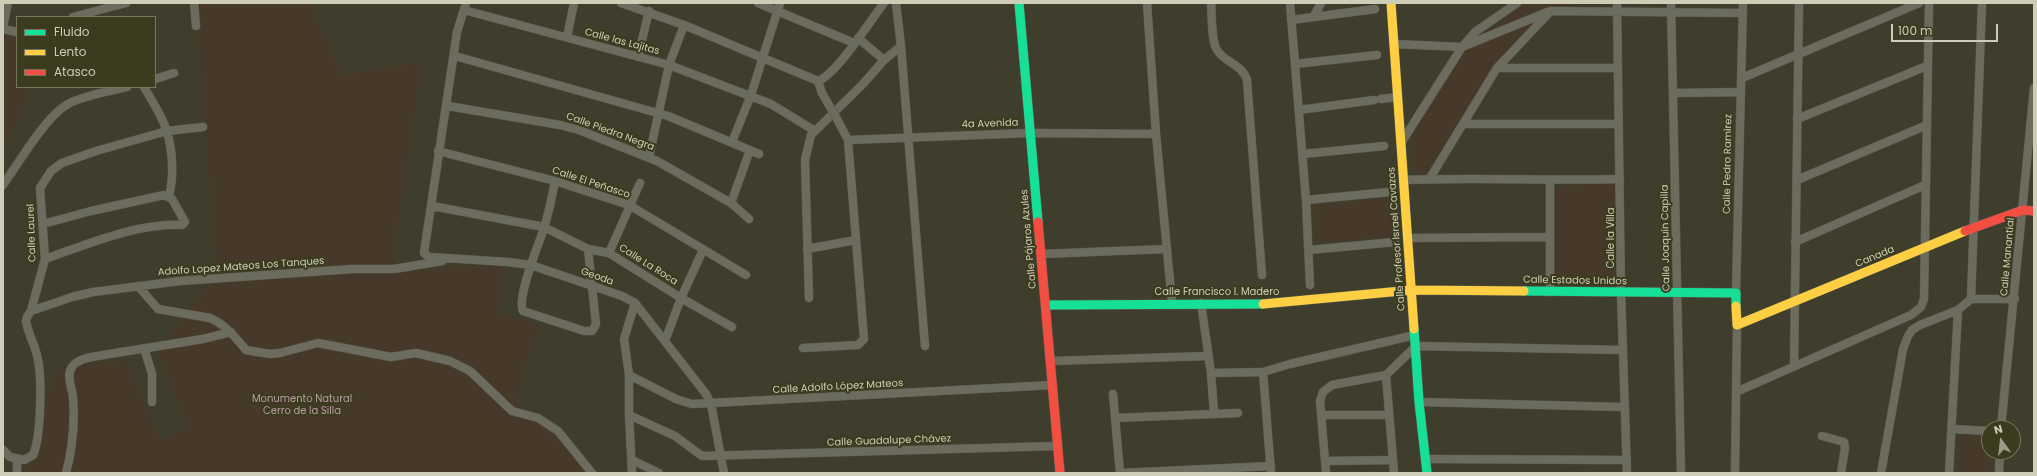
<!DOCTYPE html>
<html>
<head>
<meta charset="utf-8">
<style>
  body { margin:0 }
  #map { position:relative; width:2037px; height:476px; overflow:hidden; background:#3f3e2d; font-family:Poppins,sans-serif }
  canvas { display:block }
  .frame { position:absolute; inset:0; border:4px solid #ceceb8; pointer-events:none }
  .legend { position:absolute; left:16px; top:16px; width:140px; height:72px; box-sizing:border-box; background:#3b3b1f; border:1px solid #76765c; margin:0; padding:5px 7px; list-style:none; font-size:12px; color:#ceceb8 }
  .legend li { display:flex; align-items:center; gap:8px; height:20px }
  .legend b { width:20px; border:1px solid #76765c }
  .north { position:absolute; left:1981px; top:420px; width:40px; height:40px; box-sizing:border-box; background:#3b3b1f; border:1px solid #76765c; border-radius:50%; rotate:345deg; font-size:11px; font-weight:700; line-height:16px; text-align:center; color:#ceceb8 }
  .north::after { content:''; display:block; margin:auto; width:14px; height:18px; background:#9c9c87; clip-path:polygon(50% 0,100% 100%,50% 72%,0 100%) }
  .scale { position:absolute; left:1891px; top:24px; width:107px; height:18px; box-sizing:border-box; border:2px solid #ceceb8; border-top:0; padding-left:5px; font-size:12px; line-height:14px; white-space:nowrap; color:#ceceb8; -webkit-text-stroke:3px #3b3b1f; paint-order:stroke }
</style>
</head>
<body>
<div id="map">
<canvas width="2037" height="476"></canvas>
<div class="frame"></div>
<ul class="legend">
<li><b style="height:5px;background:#16e098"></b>Fluido</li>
<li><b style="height:5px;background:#ffcf43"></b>Lento</li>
<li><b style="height:5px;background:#f24e42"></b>Atasco</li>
</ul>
<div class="north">N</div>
<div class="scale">100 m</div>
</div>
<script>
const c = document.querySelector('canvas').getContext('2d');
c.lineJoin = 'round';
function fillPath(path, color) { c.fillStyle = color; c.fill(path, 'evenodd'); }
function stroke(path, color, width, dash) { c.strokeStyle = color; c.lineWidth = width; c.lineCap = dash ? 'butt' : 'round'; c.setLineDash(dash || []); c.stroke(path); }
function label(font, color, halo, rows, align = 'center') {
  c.font = font + ' Poppins,sans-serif'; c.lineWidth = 4; c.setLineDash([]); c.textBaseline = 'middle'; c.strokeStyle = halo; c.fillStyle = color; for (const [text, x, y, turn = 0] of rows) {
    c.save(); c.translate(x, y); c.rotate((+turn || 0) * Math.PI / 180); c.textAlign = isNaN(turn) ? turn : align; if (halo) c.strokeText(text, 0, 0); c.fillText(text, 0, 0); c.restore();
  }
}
const green = new Path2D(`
  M195 3H309L344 75 422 62 391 273 504 262 498 313 541 325 525 366 515 408 554 430 587 473H16L35 451 46 399 57 368 126 360 160 439 189 429 158 354 216 269Z
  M1528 3H1611V5L1553 6 1484 33Z
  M1537 19 1496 63 1427 172H1414L1410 139 1466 49Z
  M5 31 17 33V87H29L19 121 3 146V37Z
  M1615 183 1614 282H1558L1556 186Z
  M1396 197 1399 236 1316 243 1313 206Z
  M1961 435 1989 438 1987 473H1959Z`);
const street = new Path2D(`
  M194 3 196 26
  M466 3 457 32 424 253 429 257 508 262 531 265 622 296 635 303 706 394 711 404 724 473
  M621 3 684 25 818 81
  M758 3 854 43
  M896 3 901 46 925 346
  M1147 3 1156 134 1172 303
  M1211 3C1212 14 1211 41 1217 50 1225 63 1242 64 1247 80L1262 275
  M1290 3 1306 200 1310 285
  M1617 3 1621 293 1627 473
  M1671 3 1681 473
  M464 10 669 65 771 104 815 131
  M1314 16 1321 3
  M73 17 126 3
  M1291 20 1375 9
  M3 27 8 3
  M3 29 17 32
  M567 37 574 3
  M858 38 884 60 901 46
  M1394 44 1462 47 1550 11 1742 13
  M455 56 668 116 759 154
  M638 57 649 11
  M1295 64 1377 55
  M1497 68H1618
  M1742 78 1919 3
  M155 79 174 73
  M144 87C152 101 163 117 167 132 173 152 174 176 169 196
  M822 93 818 81C837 74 870 21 884 3
  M1674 93 1741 92
  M1381 99 1397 97
  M448 106 560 125 579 130 657 161 731 203 749 219
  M1299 110 1374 100
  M837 119 848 140 1030 133 1156 134
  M1797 119 1927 66
  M1463 124H1619
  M732 142 751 95 780 3
  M1401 143 1462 47 1475 32 1517 3
  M438 151 555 181 629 205 746 275
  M1303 154 1384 146
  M649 157 669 65 684 25
  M1430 178 1497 68 1548 14
  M1404 180C1476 177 1548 181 1620 179
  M1550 180V292
  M1797 180 1927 125
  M555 181C552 196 549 213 544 228 539 244 516 298 523 311L584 331H592L596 324 588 249
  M3 185C18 164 46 116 68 104 85 95 108 92 127 87
  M1306 200 1389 192
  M731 203 750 150
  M432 206 544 227 588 249 609 253 681 298 732 327
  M43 224 91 211 164 195 172 199 185 222 182 225C136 223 88 244 45 259
  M1409 238 1549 237
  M1795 242 1925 185
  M807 249 856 240
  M1309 250 1395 242
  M609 253 640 183
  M1041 254 1167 249
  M138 286 158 309 210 318C226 325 235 337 246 350L270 354 280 353 318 343 391 357 416 353 450 361 470 371 512 411 538 418 558 431 592 473
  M1736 293 1743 3
  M809 298 805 160 811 135 862 85 884 60
  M1971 299 1982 3
  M1971 299H2015
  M1201 303 1211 373 1214 413
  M31 311 72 297 93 292 180 281 353 269H394L442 261
  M665 341 681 298 703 250
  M144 348 152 374V402
  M803 348 858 345 864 339 848 140
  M1052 361 1207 356
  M1794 366 1799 3
  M1263 372 1271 473
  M1211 373 1263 372 1290 364 1415 335
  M629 375 676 399 692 404 1053 385
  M1386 375 1394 473
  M1736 392 1911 315 1921 307 1924 299 1929 3
  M1113 394 1120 473
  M1419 402 1624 407
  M629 415 675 436 702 456 1058 446
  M1323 415H1389
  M1115 418 1238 413
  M2001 428 2034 88
  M1952 429 1989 431
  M1822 436 1844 442 1845 448 1841 473
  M3 450 10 457 24 460 33 455C41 438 42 380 38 360 36 346 28 335 26 321L27 317 31 311 45 259 40 188 51 171 62 163 96 151 167 131 203 127
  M1426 459 1626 460
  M17 460V473
  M632 460 659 473
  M1325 461 1393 460
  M66 473C73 447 75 423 73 397 72 388 66 375 72 367 78 358 93 357 103 355L203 339 231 332
  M632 473 629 415V375L624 339 635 303
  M1120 473 1271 466
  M1326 473 1320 401 1323 392 1332 385 1386 375 1416 346 1622 350
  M1735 473 1737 325
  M1881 473 1903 349 1908 336 1912 330 1920 325 1958 310 1971 299
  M1949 473 1958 310
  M1999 473 2000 452`);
const fast = new Path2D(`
  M1019 3 1038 222
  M1524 291 1736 293V306
  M1046 305 1263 304
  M1414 329 1419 402 1427 473`);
const slow = new Path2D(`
  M1391 3 1414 329
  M1263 304 1412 290 1524 291
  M1736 306 1737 325 1965 231`);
const jam = new Path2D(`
  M1038 222 1060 473
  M1965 231 2023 210 2034 211`);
const streetBridge = new Path2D(`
  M822 93 837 119`);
const streetNames = [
  ["Calle las Lajitas",622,42,15],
  ["4a Avenida",990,124,-2],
  ["Calle Piedra Negra",610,132,20],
  ["Calle Pedro Ramírez",1728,164,-89],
  ["Calle El Peñasco",591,183,18],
  ["Calle Laurel",32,233,-92],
  ["Calle la Villa",1611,238,-90],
  ["Calle Joaquín Capilla",1666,238,-91],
  ["Calle Pájaros Azules",1029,239,-95],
  ["Calle Profesor Israel Cavazos",1397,239,-94],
  ["Canada",1875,257,-23],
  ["Calle Manantial",2008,257,-85],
  ["Calle La Roca",648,265,32],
  ["Adolfo Lopez Mateos Los Tanques",241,267,-4],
  ["Geoda",597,277,19],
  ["Calle Estados Unidos",1575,281,1],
  ["Calle Francisco I. Madero",1217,292],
  ["Calle Adolfo López Mateos",838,387,-3],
  ["Calle Guadalupe Chávez",889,441,-2]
];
const parkNames = [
  ["Monumento Natural",302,399],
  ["Cerro de la Silla",302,411]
];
fillPath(green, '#463929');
stroke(street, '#5a5a4d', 9);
stroke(fast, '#5a5a4d', 10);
stroke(slow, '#5a5a4d', 10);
stroke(jam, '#5a5a4d', 10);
stroke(street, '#6c6c5e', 8);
stroke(fast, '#16e098', 9);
stroke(slow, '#ffcf43', 9);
stroke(jam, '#f24e42', 9);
stroke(streetBridge, '#5a5a4d', 9, []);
stroke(streetBridge, '#6c6c5e', 8);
label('10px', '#ceceb8', '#3b3b1f', streetNames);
label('10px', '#bd9aa6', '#3b3b1f', parkNames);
</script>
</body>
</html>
